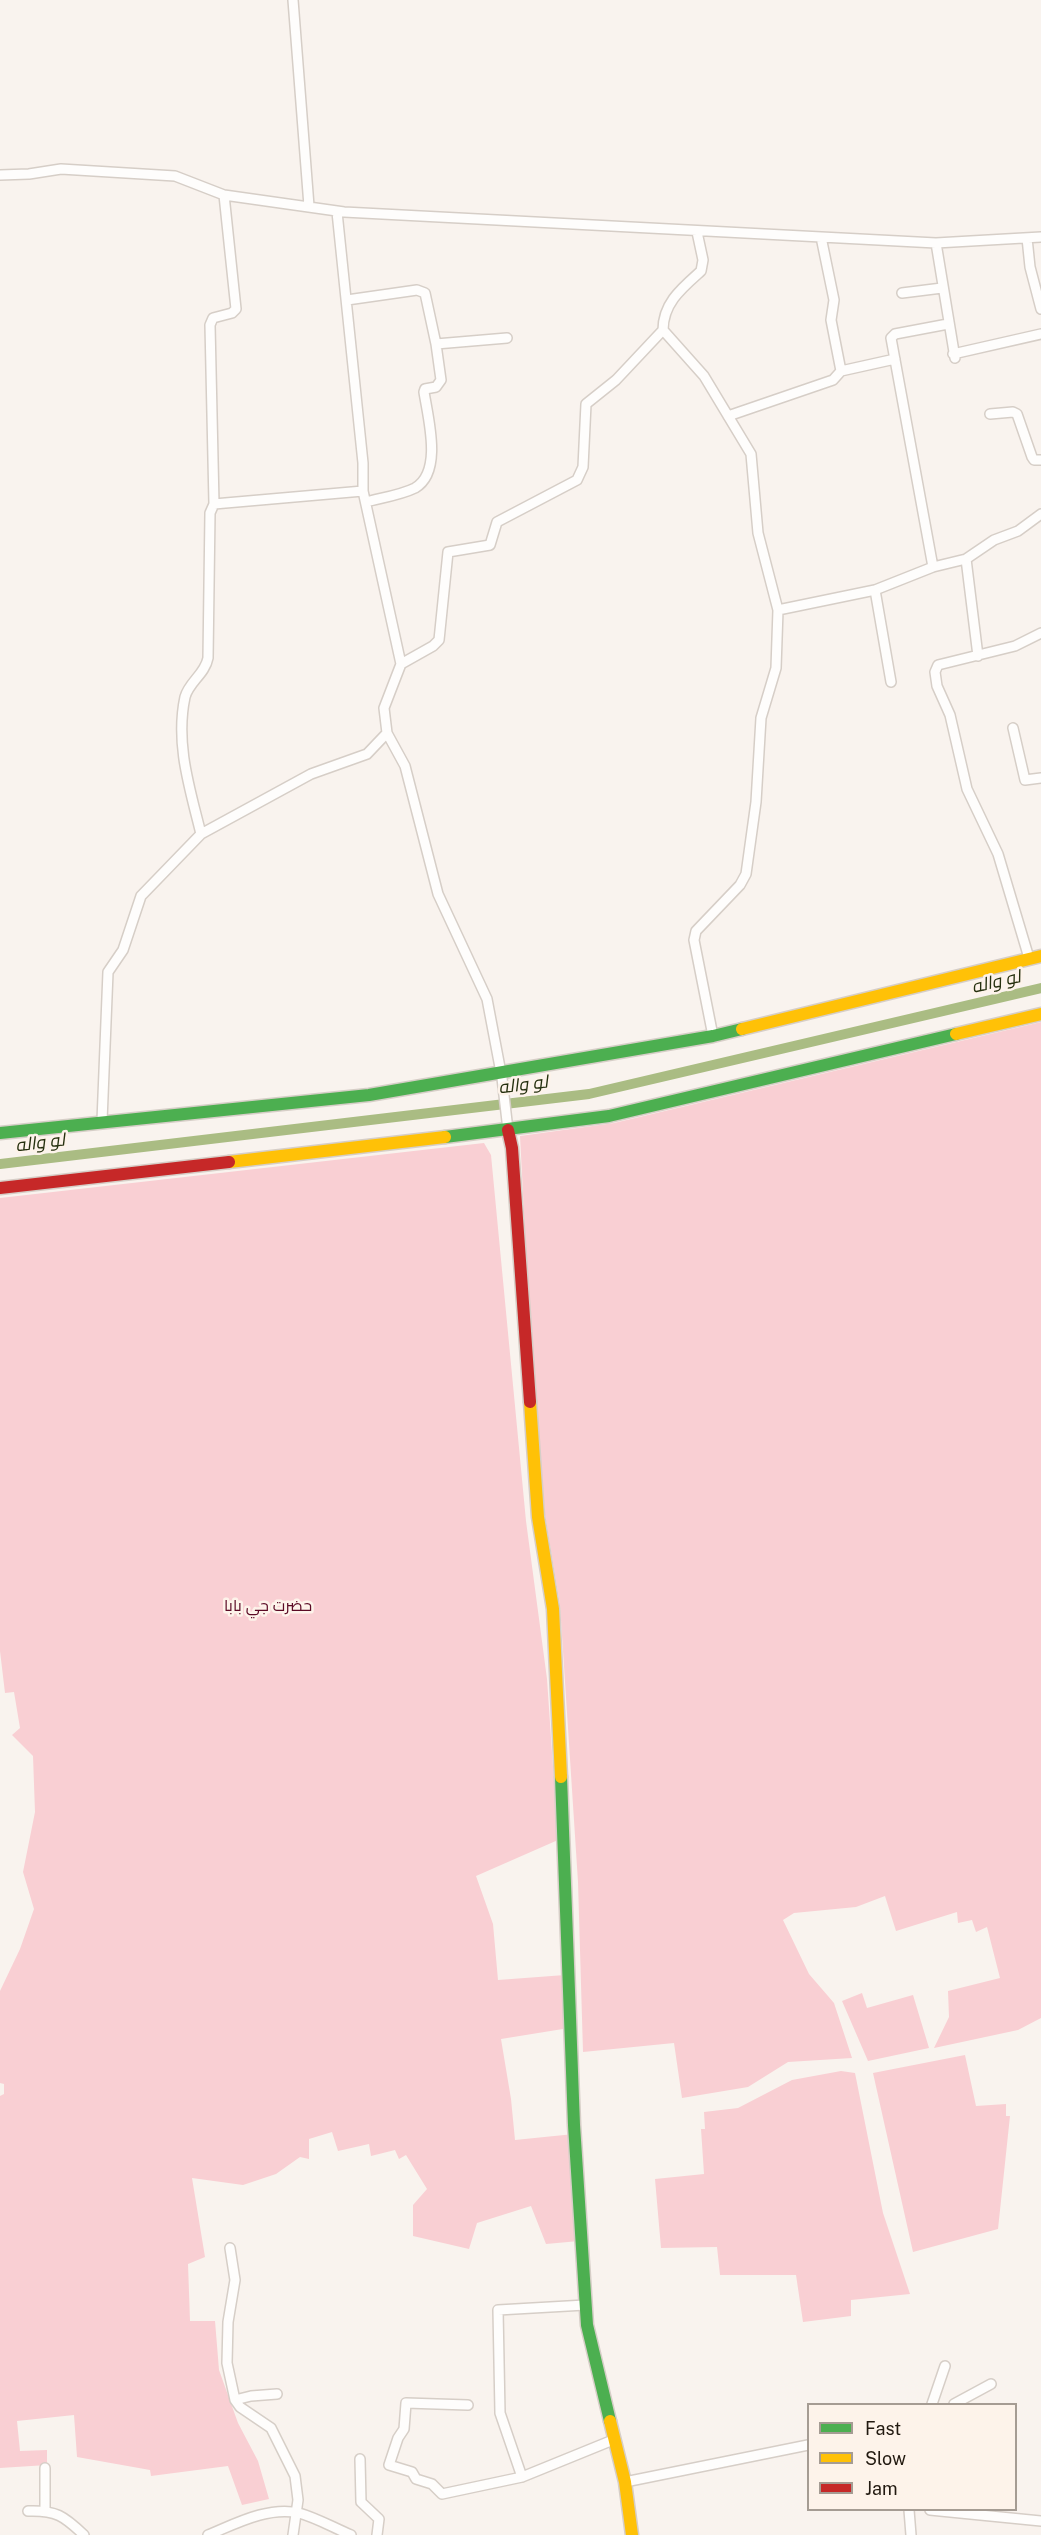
<!DOCTYPE html>
<html>
<head>
<meta charset="utf-8">
<style>
  body { margin:0 }
  #map { position:relative; width:1041px; height:2535px; overflow:hidden; background:#f9f3ee; font-family:"Public Sans",sans-serif }
  canvas { display:block }
  .legend { position:absolute; left:807px; top:2403px; width:210px; height:108px; box-sizing:border-box; background:#fdf3ea; border:2px solid #a59c93; margin:0; padding:8px 10px; list-style:none; font-size:18px; color:#221a11 }
  .legend li { display:flex; align-items:center; gap:12px; height:30px }
  .legend b { width:30px; border:2px solid #a59c93 }
</style>
</head>
<body>
<div id="map">
<canvas width="1041" height="2535"></canvas>
<ul class="legend">
<li><b style="height:8px;background:#4caf50"></b>Fast</li>
<li><b style="height:8px;background:#ffc107"></b>Slow</li>
<li><b style="height:8px;background:#c62828"></b>Jam</li>
</ul>
</div>
<script>
const c = document.querySelector('canvas').getContext('2d');
c.lineJoin = 'round';
function fillPath(path, color) { c.fillStyle = color; c.fill(path, 'evenodd'); }
function stroke(path, color, width, dash) { c.strokeStyle = color; c.lineWidth = width; c.lineCap = dash ? 'butt' : 'round'; c.setLineDash(dash || []); c.stroke(path); }
function label(font, color, halo, rows, align = 'center') {
  c.font = font + ' "Public Sans",Cairo,sans-serif'; c.lineWidth = 5; c.setLineDash([]); c.textBaseline = 'middle'; c.strokeStyle = halo; c.fillStyle = color; for (const [text, x, y, turn = 0] of rows) {
    c.save(); c.translate(x, y); c.rotate((+turn || 0) * Math.PI / 180); c.textAlign = isNaN(turn) ? turn : align; if (halo) c.strokeText(text, 0, 0); c.fillText(text, 0, 0); c.restore();
  }
}
const green = new Path2D(`
  M1041 1022V2018L1018 2030 934 2048 949 2017 948 1991 1000 1978 987 1927 976 1932 972 1920 958 1923 957 1912 896 1931 885 1896 856 1907 794 1913 783 1920 809 1974 834 2003 852 2058 788 2062 748 2087 682 2098 674 2043 583 2052 578 1882 560 1605 545 1515 528 1290 520 1136 614 1123Z
  M484 1143 491 1155 526 1521 547 1679 558 1840 476 1876 493 1924 498 1980 565 1975 569 2028 501 2039 511 2099 515 2140 574 2134 579 2241 546 2244 531 2206 477 2223 469 2249 413 2236V2205L427 2189 406 2155 399 2159 395 2150 371 2156 369 2144 338 2151 332 2132 309 2139V2159L300 2157 276 2174 243 2185 192 2178 205 2257 188 2264 190 2321H215L219 2370 238 2423 258 2461 269 2499 242 2505 228 2466 151 2476 150 2470 77 2457 74 2415 17 2421 20 2451 47 2450V2465L0 2468V2096L4 2094V2084L0 2083V1991L20 1949 34 1909 23 1872 35 1812 33 1756 12 1735 20 1728 14 1692 5 1693 0 1651V1198Z
  M862 1993 867 2008 913 1995 929 2048 868 2061 842 2001Z
  M965 2055 976 2106 1006 2104V2116H1010L998 2229 913 2252 873 2073Z
  M841 2071 855 2073 883 2213 910 2294 851 2300V2316L803 2322 796 2275H720L717 2247 661 2248 655 2179 704 2174 701 2129H705L704 2112 738 2108 792 2080Z`);
const canal = new Path2D(`
  M0 1164 589 1094 1041 988`);
const street = new Path2D(`
  M293 0 309 206
  M0 175 29 174 61 169 175 176 224 195 344 212 936 243 1041 237
  M337 212 363 463V491L401 664 384 708 387 733 405 766 438 894 487 999 502 1078 508 1130
  M697 232 703 260 701 271C682 288 663 303 663 330L704 376 751 454 758 533 778 610 776 668 761 718 756 802 746 874 740 885 696 931 694 940 713 1036
  M821 237 834 300 831 320 841 371
  M1027 238 1030 267 1041 309
  M936 243 955 358
  M902 293 942 288
  M347 300 417 290 425 293 436 344 441 380 436 387 425 389 424 392C428 418 443 472 415 488 401 495 381 498 366 502
  M436 344 507 338
  M953 354 1041 334
  M990 414 1013 412 1017 414 1032 457 1034 460H1041
  M728 416 833 380 841 371 895 359
  M214 504 363 491
  M966 559 978 656
  M933 567 891 338 895 334 948 324
  M778 610 875 590
  M401 664 433 646 439 640 448 552 490 545 497 522 577 480 583 467 586 404 616 380 663 330
  M891 682 875 590 933 567 966 559 994 540 1018 531 1041 514
  M1013 728 1025 780 1041 778
  M201 834C190 789 175 744 185 697 189 682 205 674 208 658L210 513 214 504 210 325 213 318 232 313 236 309 224 195
  M1029 958 998 854 967 789 950 715 937 686 935 672 938 665 1015 646 1041 633
  M102 1121 108 972 123 950 141 896 201 834 311 774 367 754 387 733
  M230 2248 235 2280 228 2322 227 2363 235 2400 240 2407 271 2428 295 2476 298 2500 293 2535
  M235 2400 251 2396 277 2394
  M932 2404 945 2366
  M954 2404 991 2384
  M468 2405 406 2403 404 2429 398 2438 389 2465 412 2472 416 2479 432 2484 442 2494 522 2477 613 2440
  M360 2459 361 2502 379 2519 377 2535
  M45 2468V2510
  M522 2477 500 2413 498 2310 585 2305
  M625 2482 808 2445
  M909 2510 911 2535
  M930 2510 1041 2521
  M28 2511C56 2510 64 2516 84 2535
  M208 2535C235 2524 268 2506 299 2513 317 2518 334 2528 351 2535`);
const fast = new Path2D(`
  M0 1133 369 1095 713 1036 742 1029
  M445 1137 609 1116 956 1034
  M561 1777 574 2125 587 2325 610 2421`);
const slow = new Path2D(`
  M742 1029 1041 956
  M956 1034 1041 1014
  M229 1162 445 1137
  M530 1402 538 1517 553 1609 561 1777
  M610 2421 625 2482 632 2535`);
const jam = new Path2D(`
  M508 1130 512 1148 530 1402
  M0 1188 229 1162`);
const parkNames = [
  ["حضرت جي بابا",268,1606]
];
const waterNames = [
  ["لو واله",996,982,-13],
  ["لو واله",523,1085,-7],
  ["لو واله",40,1143,-7]
];
fillPath(green, '#f9cfd3');
stroke(canal, '#aabc83', 10);
stroke(street, '#d6cec7', 12);
stroke(fast, '#d6cec7', 15);
stroke(slow, '#d6cec7', 15);
stroke(jam, '#d6cec7', 15);
stroke(street, '#fefdfc', 9);
stroke(fast, '#4caf50', 12);
stroke(slow, '#ffc107', 12);
stroke(jam, '#c62828', 12);
label('16px', '#5b0a25', '#fdf3ea', parkNames);
label('italic 18px', '#25300e', '#fdf3ea', waterNames);
</script>
</body>
</html>
